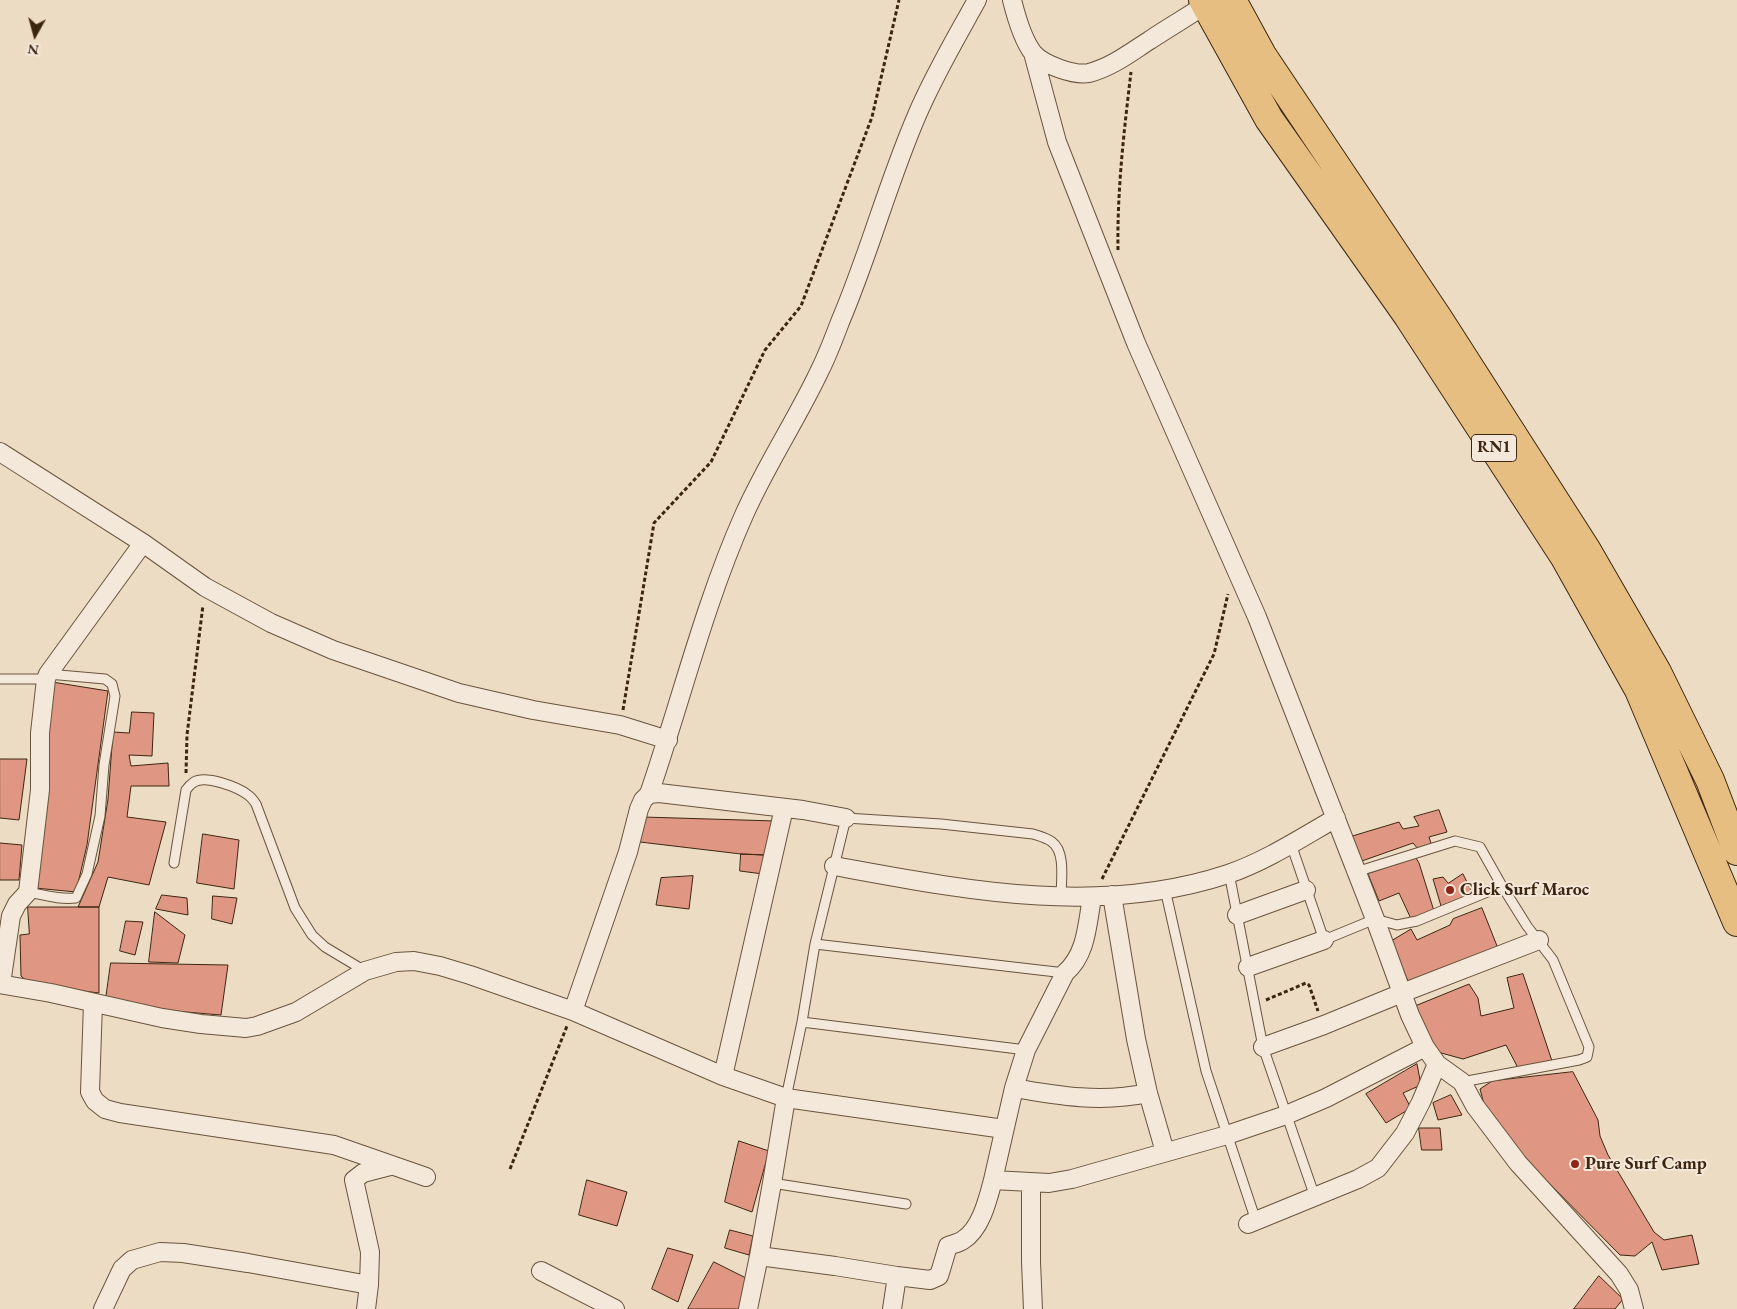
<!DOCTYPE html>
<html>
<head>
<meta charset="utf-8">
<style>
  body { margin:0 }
  #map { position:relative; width:1737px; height:1309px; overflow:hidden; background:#eddcc4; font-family:"EB Garamond",serif }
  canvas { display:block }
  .north { position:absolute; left:10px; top:10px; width:50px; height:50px; -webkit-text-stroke:4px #f3e8d9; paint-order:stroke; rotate:187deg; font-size:14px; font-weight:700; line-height:20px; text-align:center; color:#3d2610 }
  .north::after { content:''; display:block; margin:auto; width:18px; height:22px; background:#3d2610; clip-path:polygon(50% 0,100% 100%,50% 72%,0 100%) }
</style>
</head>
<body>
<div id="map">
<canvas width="1737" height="1309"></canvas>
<div class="north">N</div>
</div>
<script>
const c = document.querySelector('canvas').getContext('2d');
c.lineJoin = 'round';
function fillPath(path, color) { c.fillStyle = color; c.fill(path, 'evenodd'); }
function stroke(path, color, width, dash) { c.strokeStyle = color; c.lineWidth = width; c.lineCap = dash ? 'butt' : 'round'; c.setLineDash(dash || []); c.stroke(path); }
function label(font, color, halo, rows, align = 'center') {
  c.font = font + ' "EB Garamond",serif'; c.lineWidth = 4; c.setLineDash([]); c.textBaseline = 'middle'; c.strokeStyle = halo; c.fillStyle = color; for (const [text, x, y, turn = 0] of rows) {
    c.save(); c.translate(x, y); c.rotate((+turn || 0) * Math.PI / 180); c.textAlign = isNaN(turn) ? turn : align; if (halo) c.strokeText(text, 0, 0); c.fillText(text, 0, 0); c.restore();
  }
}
const building = new Path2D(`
  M52 682 108 691 87 845 76 892 35 888Z
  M132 712 154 713 152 756 129 755 131 766 168 763 169 786H131L127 817 166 822 149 885 108 877 99 907H78L98 862 108 799 113 732 129 733Z
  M0 759H27L19 820 0 818Z
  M1439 810 1447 832 1429 837 1432 846 1419 850 1413 843 1359 862 1349 837 1399 822 1403 829 1419 826 1414 817Z
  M643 817 775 821 765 855 741 854 640 842Z
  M203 834 239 840 234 889 197 883Z
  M0 843 22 845 19 880H0Z
  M741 854 765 855 763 874 740 871Z
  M1416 858 1419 863 1434 911 1412 921 1399 893 1379 901 1368 874Z
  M1463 874 1473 894 1441 906 1433 879 1443 877 1448 883Z
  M693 876 689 909 656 905 661 878Z
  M162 895 187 898 188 915 156 909Z
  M213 896 237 898 232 924 212 919Z
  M28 907H99V993L30 984 21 976 20 935 29 934Z
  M1482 908 1499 951 1410 986 1391 941 1411 929 1417 940 1450 925 1453 919Z
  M155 912 185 935 178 963 149 962Z
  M126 921 143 922 135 955 120 951Z
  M111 963 228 965 221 1015 114 1006 106 998Z
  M1523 974 1553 1064 1518 1068 1506 1045 1463 1059 1434 1051 1415 1006 1469 984 1478 998 1481 1016 1514 1008 1507 978Z
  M1417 1064 1421 1085 1403 1093 1411 1108 1386 1123 1366 1094Z
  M1573 1072 1598 1120 1600 1136 1608 1155 1654 1232 1664 1240 1692 1235 1699 1264 1662 1270 1652 1242 1635 1256 1620 1255 1535 1169 1486 1112 1480 1089 1492 1081Z
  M1451 1095 1462 1115 1438 1120 1433 1103Z
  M1419 1128H1440L1442 1150H1422Z
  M739 1141 769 1151 752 1212 725 1202Z
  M587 1180 627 1192 617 1226 579 1215Z
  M730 1230 753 1236 749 1255 725 1248Z
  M668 1248 693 1255 678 1302 652 1289Z
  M714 1262 746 1278 739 1309H688Z
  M1599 1276 1623 1299 1615 1309H1574Z`);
const path = new Path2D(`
  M1118 250C1117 191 1124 131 1131 72
  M623 710 654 523 711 462 765 350 801 306 872 117 899 0
  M186 773 187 735 203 605
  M1102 879 1214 654 1228 594
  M1266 1000 1306 983 1309 985 1318 1011
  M510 1169 567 1026`);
const lane = new Path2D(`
  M0 679H46
  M1291 844 1324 940 1375 919 1397 925 1417 921 1502 886
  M174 863 186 790C188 787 191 784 194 782 206 775 238 787 248 795 251 797 254 801 256 804L295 908 312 935 325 947 365 971
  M1356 872 1455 841 1480 847 1502 886 1527 926 1553 960 1589 1047 1587 1057 1579 1060 1462 1082
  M1229 873 1263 1047 1315 1197
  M1165 889 1206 1071 1256 1221
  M28 892C44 895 60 900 76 898L87 874 100 816 104 765 115 696 112 684 105 679 48 674
  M1061 897C1061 881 1066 852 1052 842 1047 838 1039 836 1033 834L941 824 846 818 815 944 1065 973
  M815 944 802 1022 1026 1050
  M786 1098 802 1022
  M772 1183 906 1204`);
const street = new Path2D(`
  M1012 0C1016 16 1023 40 1033 53 1043 65 1075 76 1089 73 1112 67 1131 52 1150 40 1168 28 1187 17 1205 5
  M1033 53 1057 142 1136 343 1257 617 1375 919 1410 1015 1425 1047 1437 1064 1462 1082 1475 1106 1518 1163 1619 1274 1629 1290 1634 1309
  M0 452 143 543
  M649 794C681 701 704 605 744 515 766 465 797 419 820 370 828 354 834 338 840 322 869 254 888 182 917 115 934 75 956 38 977 0
  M834 866C965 890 1098 917 1228 874 1266 861 1301 838 1336 818
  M1112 895 1136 1039 1148 1093 1165 1152
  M1092 898C1087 924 1087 954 1065 973L1026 1050 1014 1088 993 1180 1049 1183 1072 1179 1227 1135 1286 1115 1326 1098 1425 1047
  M1237 915 1306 890
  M1248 967 1324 940
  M0 984 51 993 162 1018 201 1024 246 1028 257 1026 296 1012 365 971 396 962 414 961 440 966 470 975 573 1011 723 1076 786 1098 1004 1129
  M1 984 11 916 17 904 28 892 40 790V733L46 679 48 674 143 543 205 587 271 623 333 650 459 693 533 710 620 725 668 740
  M93 1003 90 1092 95 1101 105 1109 120 1113 334 1145 426 1177
  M573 1011 628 852 639 809 643 800 649 794 659 793 803 810 846 818
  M1263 1047 1324 1025 1402 993 1539 940
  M723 1076 784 808
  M1014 1088C1059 1096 1102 1103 1148 1093
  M786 1098 772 1183 759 1256 835 1266 897 1276
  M1031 1183V1262L1033 1309
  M1248 1224 1358 1179 1378 1168 1405 1133 1421 1102 1437 1064
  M541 1271 615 1309
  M103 1309 122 1269 132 1260 160 1252 183 1253 248 1263 369 1285
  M366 1309 369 1285 370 1252 354 1180 363 1173 390 1166
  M748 1309 759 1256
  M892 1309 897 1276 930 1280 939 1276 948 1246C953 1244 959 1243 963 1240 981 1229 988 1199 993 1180`);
const highway = new Path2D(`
  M1203 0 1269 119 1408 316 1564 556 1639 690 1737 922
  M1232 0 1262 55 1438 318 1586 549 1657 672 1710 780 1737 851`);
const markers = [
  [1450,890,5,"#8f2418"],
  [1575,1164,5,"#8f2418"]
];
const shields = [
  [1494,448,45]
];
const shieldNames = [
  ["RN1",1494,448]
];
const poiNames = [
  ["Click Surf Maroc",1460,890],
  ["Pure Surf Camp",1585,1164]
];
fillPath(building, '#df9682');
stroke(building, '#3d2610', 1);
stroke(lane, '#69543d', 11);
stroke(street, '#69543d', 20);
stroke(highway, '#3d2610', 30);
stroke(path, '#3d2610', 3, [4, 2.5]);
stroke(lane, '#f3e8d9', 9);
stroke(street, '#f3e8d9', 18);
stroke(highway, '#e6be82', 28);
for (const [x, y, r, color] of markers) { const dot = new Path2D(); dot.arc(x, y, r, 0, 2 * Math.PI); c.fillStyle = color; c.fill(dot); stroke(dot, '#f3e8d9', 2); }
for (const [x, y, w] of shields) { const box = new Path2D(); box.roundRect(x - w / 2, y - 13.5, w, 27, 4); c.fillStyle = '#f3e8d9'; c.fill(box); stroke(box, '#3d2610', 1); }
label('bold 16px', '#3d2610', null, shieldNames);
label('bold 18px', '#3d2610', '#f3e8d9', poiNames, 'left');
</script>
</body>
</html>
